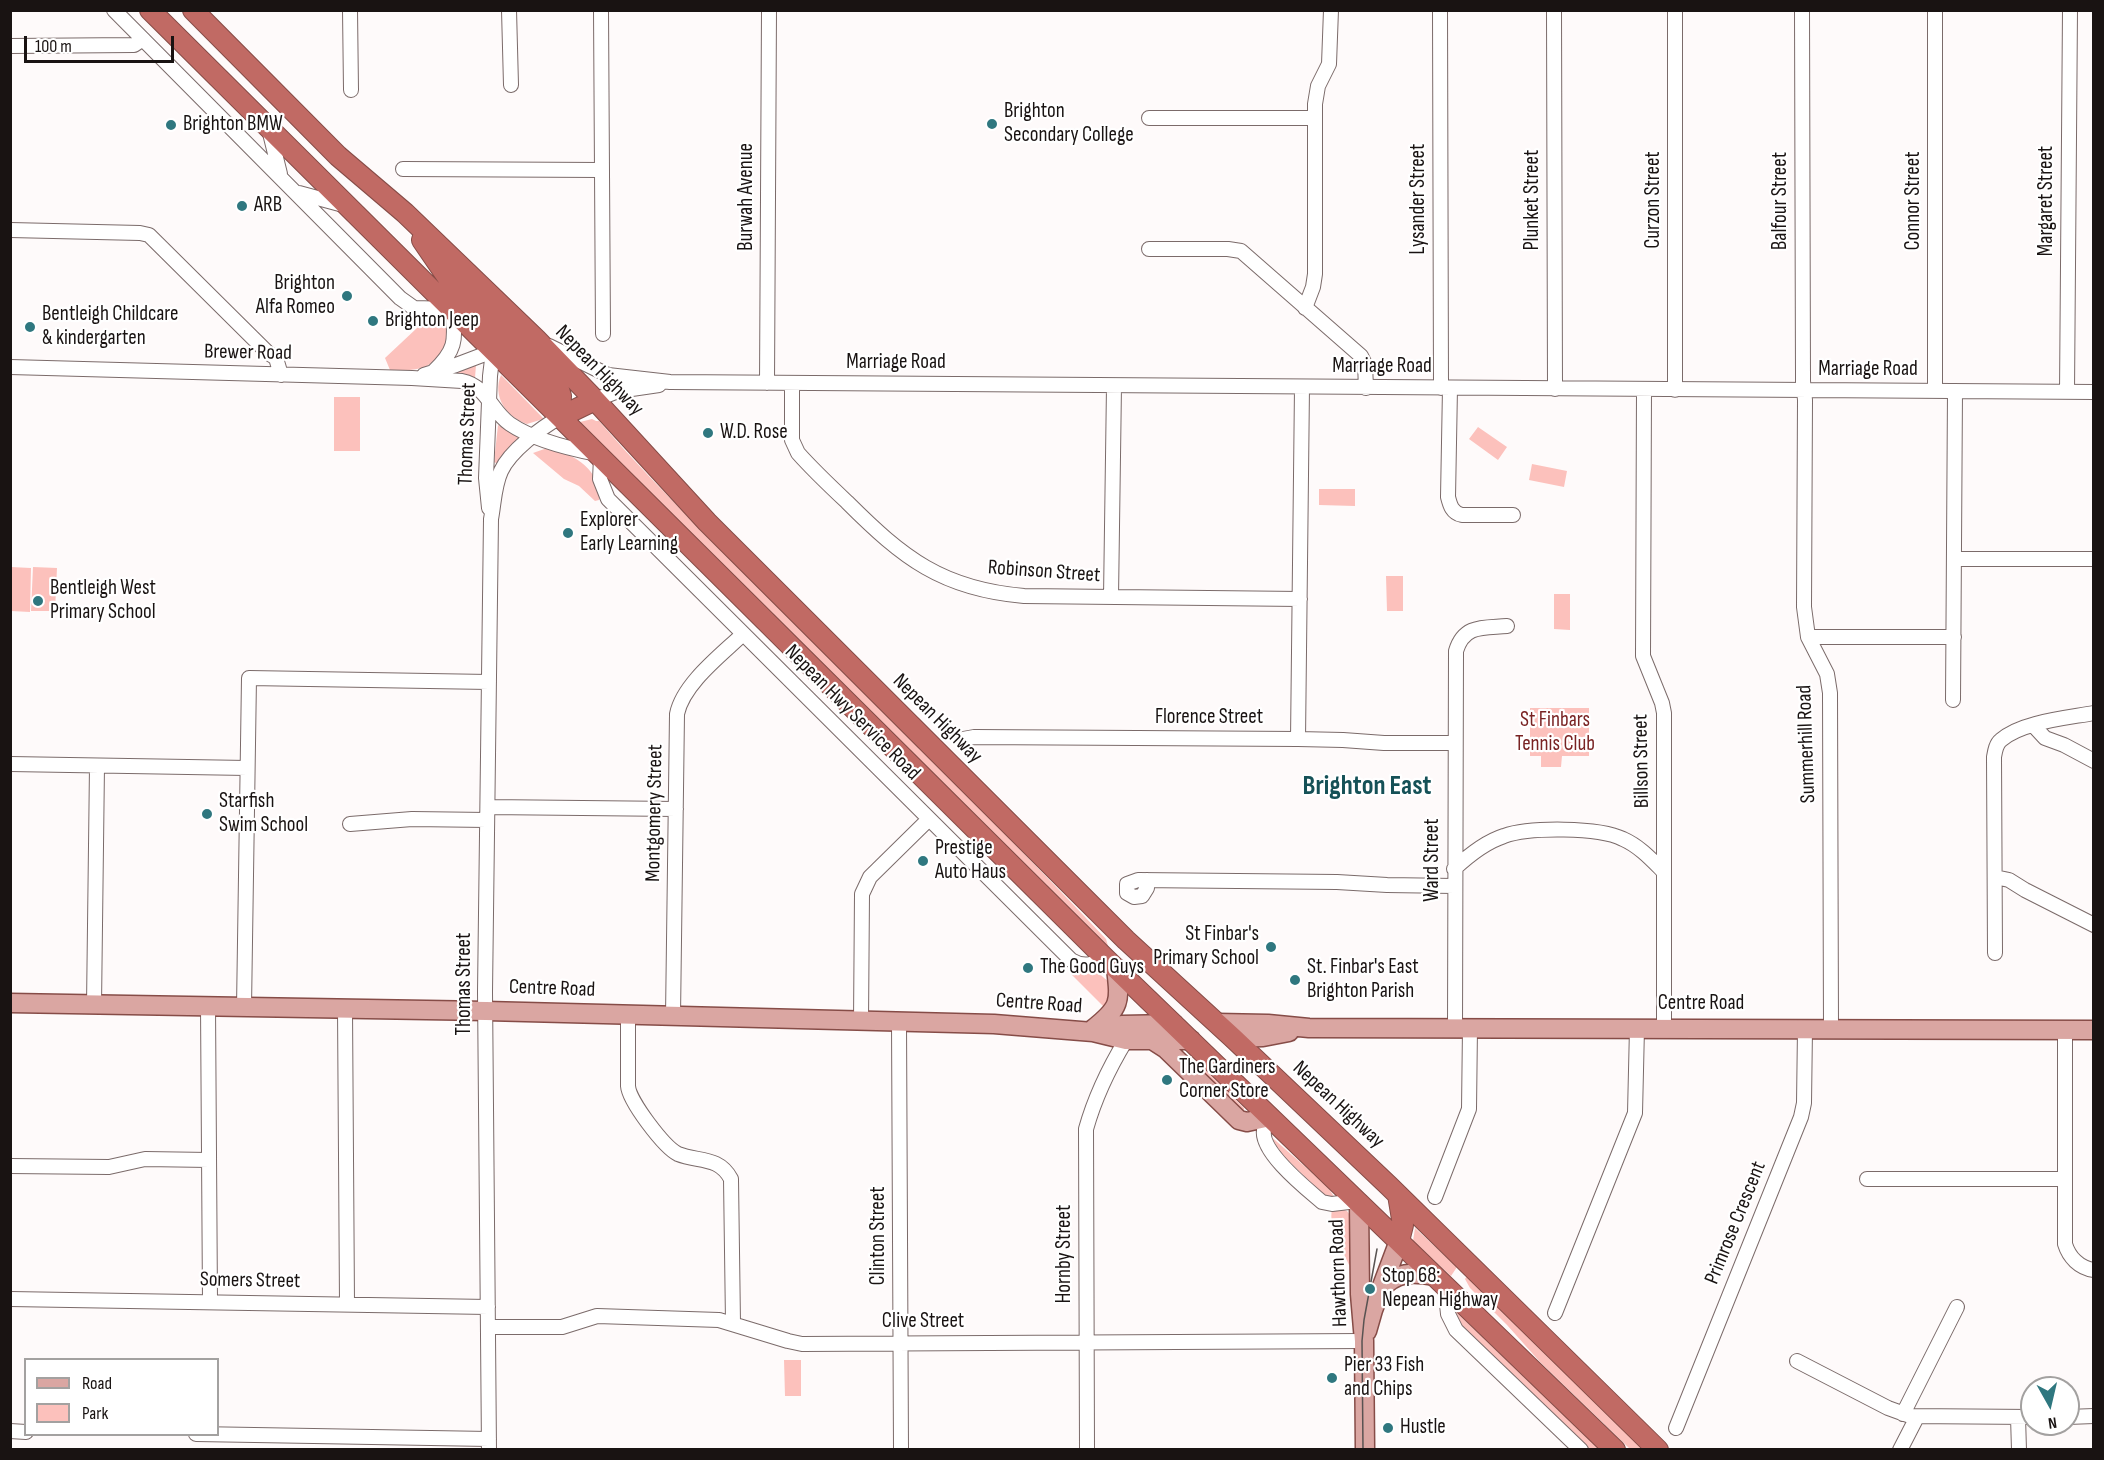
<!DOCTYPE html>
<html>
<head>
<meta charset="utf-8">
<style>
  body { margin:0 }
  #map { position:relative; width:2104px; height:1460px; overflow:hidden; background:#fefafa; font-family:"Sofia Sans Condensed",sans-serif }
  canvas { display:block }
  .frame { position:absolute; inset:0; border:12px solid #191312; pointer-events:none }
  .legend { position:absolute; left:24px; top:1358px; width:195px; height:78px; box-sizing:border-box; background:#fff; border:2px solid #a3a1a0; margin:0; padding:8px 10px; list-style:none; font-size:18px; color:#191312 }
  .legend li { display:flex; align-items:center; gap:12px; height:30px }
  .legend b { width:30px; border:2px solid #a3a1a0 }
  .north { position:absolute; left:2020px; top:1376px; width:60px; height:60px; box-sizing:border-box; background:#fff; border:2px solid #a3a1a0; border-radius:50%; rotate:172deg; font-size:16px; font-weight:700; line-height:24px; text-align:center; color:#191312 }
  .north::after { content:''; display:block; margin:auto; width:21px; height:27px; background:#2f777f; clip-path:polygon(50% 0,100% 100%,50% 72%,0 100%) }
  .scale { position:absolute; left:24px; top:36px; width:150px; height:27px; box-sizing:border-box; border:3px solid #191312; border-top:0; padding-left:8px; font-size:18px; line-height:21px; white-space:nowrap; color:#191312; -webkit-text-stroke:4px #fff; paint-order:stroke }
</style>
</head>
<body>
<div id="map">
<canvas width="2104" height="1460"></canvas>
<div class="frame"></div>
<ul class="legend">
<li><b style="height:8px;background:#daa6a2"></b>Road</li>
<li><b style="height:16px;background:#fcc1bc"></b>Park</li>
</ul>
<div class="north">N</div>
<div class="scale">100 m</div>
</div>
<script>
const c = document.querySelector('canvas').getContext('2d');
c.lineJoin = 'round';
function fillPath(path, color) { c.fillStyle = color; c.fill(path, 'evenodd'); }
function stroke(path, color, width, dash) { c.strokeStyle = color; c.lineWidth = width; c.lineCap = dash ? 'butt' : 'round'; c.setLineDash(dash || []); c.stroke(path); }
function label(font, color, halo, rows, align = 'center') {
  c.font = font + ' "Sofia Sans Condensed",sans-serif'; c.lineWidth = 4.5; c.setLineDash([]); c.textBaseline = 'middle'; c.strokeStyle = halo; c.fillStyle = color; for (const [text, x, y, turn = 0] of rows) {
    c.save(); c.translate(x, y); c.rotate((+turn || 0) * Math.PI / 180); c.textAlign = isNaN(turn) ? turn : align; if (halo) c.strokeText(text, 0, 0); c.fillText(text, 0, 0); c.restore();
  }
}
const green = new Path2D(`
  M430 313 448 328 450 340C431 369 425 371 390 370L385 358 417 328 420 314Z
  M476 365 475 378 450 376V373Z
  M501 375 543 418V419L527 424C506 417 492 396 501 375Z
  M334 397H360V451H334Z
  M592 419 596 421H599C670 503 750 577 827 654 921 748 1015 843 1106 939L1108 946 1090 931 590 434 580 422Z
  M498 425 522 438 498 464 494 462Z
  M1478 427 1507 447 1498 460 1469 439Z
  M550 447C575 456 601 469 599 500L595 501 579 486 564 479 533 453Z
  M1532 464 1567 471 1564 487 1529 480Z
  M1319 489H1355V506L1319 505Z
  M11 567 31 568 30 612 11 611Z
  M33 567 57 568 55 611H31Z
  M1386 576H1403V611H1387Z
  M1554 594H1570V630L1554 629Z
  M1530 708H1589V756H1562L1561 767H1541V756H1530Z
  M1076 969 1095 970 1111 984 1107 1010 1071 974Z
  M1199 1064 1244 1108V1113L1193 1067Z
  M1267 1133 1327 1186 1335 1198 1325 1196 1277 1150Z
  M1342 1209 1347 1211 1352 1218 1354 1264 1349 1265C1343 1250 1328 1225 1332 1210Z
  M1415 1228 1457 1267 1451 1276 1413 1241Z
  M1467 1276 1619 1425 1644 1449H1630L1541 1363 1507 1325 1470 1288 1465 1279Z
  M1451 1307 1599 1449H1586L1463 1332Z
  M784 1360H801V1396H785Z`);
const minor = new Path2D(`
  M114 10 400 298 414 308 452 309
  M350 10 351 90
  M509 10 511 85
  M601 10 603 334
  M1440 10 1441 388
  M1554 10 1555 389
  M1675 10V390
  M1802 10 1803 381 1805 400 1804 607 1808 637 1827 674 1830 693 1831 1029
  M1935 10V391
  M10 46 134 45 143 39
  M1149 118H1315
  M269 129 280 174
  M403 169 601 170
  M299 193 347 206
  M10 230 140 233 149 235 268 353 276 358 281 375
  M1149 249H1228L1241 251 1361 356 1365 364 1366 388
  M1305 308 1313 287 1315 274V104L1318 86 1329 64 1331 10
  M549 346 608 375 670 382 2094 392
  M10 367 412 378 462 381C487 386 491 411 510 424 532 439 571 449 597 454
  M434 371C457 349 455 340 453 310
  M424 375 456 365 493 351
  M767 383 769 10
  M792 383V440L798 453C813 470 830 486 847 502 903 558 942 589 1024 596L1300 599
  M1450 388 1448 497C1450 505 1452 513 1462 515H1513
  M1644 389 1643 656 1662 703 1664 713V1028
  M2067 392 2070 10
  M595 400 618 391 659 385
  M601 458 600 479 608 499 1071 960C1084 968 1093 964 1106 959
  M489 508 486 478 490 376 493 351
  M1954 559H2094
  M1111 597 1114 386
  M1808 637H1954
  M1953 700 1955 391
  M2033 725 2045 738 2064 745 2094 761
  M963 739 974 737 1298 739 1343 740 1384 743H1455
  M1298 739 1302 387
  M10 764 247 768
  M488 807 676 809
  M350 824 412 819 487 820
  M1454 869C1468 856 1485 842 1504 836 1529 827 1599 827 1623 839 1639 846 1651 859 1663 871
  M1995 877 2009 880 2025 890 2094 925
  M1147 880V888L1142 896 1134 897 1127 893V884L1138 880 1337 882 1387 885 1454 886
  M1995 953 1994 757C1995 751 1996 744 2001 740 2021 722 2067 718 2094 713
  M94 1005 97 766
  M208 1006 210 1302
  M244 1007 249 678 489 682
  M345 1009 347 1304
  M628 1014V1086C629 1101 664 1147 678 1154 698 1162 719 1156 731 1179L733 1323
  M673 1016 677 714C683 684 721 655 742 635
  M861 1021 862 894 870 877 929 819
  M899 1022 901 1450
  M1455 1028 1456 651C1464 624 1484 628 1507 626
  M2065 1030V1244C2069 1257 2079 1268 2094 1270
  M1271 1118C1269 1122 1265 1125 1264 1130 1260 1152 1307 1189 1322 1202L1332 1204 1357 1201
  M10 1166 109 1167 145 1159 209 1160
  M1867 1179H2065
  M1435 1197 1469 1109 1470 1028
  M1445 1285 1448 1314 1456 1330 1581 1450
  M10 1299 488 1307
  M1555 1313 1635 1113 1637 1028
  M488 1327H562L597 1316 719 1320 788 1341 802 1344 1364 1341
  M1797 1361 1888 1408 1910 1416 2032 1417
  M1903 1414 1957 1307
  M2018 1417 2019 1450
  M2068 1417 2094 1416
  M1676 1428 1801 1117 1804 1103 1805 1029
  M10 1431 26 1432
  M196 1434 489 1439
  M489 1450 485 992 491 519C494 504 494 486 501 471 510 451 541 428 560 417
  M1087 1450 1086 1129C1095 1097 1109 1068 1126 1040
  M1900 1450 1917 1417`);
const major = new Path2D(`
  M10 1003 486 1011 994 1024 1093 1032 1126 1040H1191
  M1217 1023 1268 1024 1309 1028 2094 1030
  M1093 1029C1121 1007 1120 1002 1116 968
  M1094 1031 1122 1025 1174 1024
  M1233 1038 1263 1037 1289 1032
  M1152 1040 1166 1049 1239 1120 1247 1122 1270 1117
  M1359 1203 1360 1294 1364 1341 1365 1450
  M1380 1290C1396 1271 1413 1272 1435 1276
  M1367 1331 1373 1310 1399 1241`);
const highway = new Path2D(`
  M150 10 1106 959 1615 1450
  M193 10 338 156 405 213 536 339 595 400 707 522 1126 940 1233 1038 1389 1186 1658 1450
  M422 240 450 281 559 390 561 396 560 417
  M560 417 595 400
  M1398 1195 1403 1225 1399 1241`);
const tram = new Path2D(`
  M1363 1450 1362 1341 1364 1320 1377 1249`);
const markers = [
  [992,124,6,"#2f777f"],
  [171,125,6,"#2f777f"],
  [242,206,6,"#2f777f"],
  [347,296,6,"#2f777f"],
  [373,321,6,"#2f777f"],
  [30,327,6,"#2f777f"],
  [708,433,6,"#2f777f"],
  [568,533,6,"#2f777f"],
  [38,601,6,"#2f777f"],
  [207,814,6,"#2f777f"],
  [923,861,6,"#2f777f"],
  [1271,947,6,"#2f777f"],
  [1028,968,6,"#2f777f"],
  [1295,980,6,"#2f777f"],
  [1167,1080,6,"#2f777f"],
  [1370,1289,6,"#2f777f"],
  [1332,1378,6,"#2f777f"],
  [1388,1428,6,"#2f777f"]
];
const poiNames = [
  ["Brighton",1004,112],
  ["Secondary College",1004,136],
  ["Brighton BMW",183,125],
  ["ARB",254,206],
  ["Brighton",335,284,"right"],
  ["Alfa Romeo",335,308,"right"],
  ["Bentleigh Childcare",42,315],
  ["& kindergarten",42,339],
  ["Brighton Jeep",385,321],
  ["W.D. Rose",720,433],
  ["Explorer",580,521],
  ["Early Learning",580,545],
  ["Bentleigh West",50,589],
  ["Primary School",50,613],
  ["Starfish",219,802],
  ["Swim School",219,826],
  ["Prestige",935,849],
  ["Auto Haus",935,873],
  ["St Finbar's",1259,935,"right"],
  ["Primary School",1259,959,"right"],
  ["The Good Guys",1040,968],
  ["St. Finbar's East",1307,968],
  ["Brighton Parish",1307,992],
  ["The Gardiners",1179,1068],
  ["Corner Store",1179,1092],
  ["Stop 68:",1382,1277],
  ["Nepean Highway",1382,1301],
  ["Pier 33 Fish",1344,1366],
  ["and Chips",1344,1390],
  ["Hustle",1400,1428]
];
const streetNames = [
  ["Burwah Avenue",747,197,-90],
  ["Lysander Street",1419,199,-90],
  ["Plunket Street",1533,200,-90],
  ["Curzon Street",1654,200,-90],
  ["Balfour Street",1781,201,-90],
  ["Connor Street",1914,201,-90],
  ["Margaret Street",2047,201,-90],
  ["Brewer Road",248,353,1],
  ["Marriage Road",896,363],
  ["Marriage Road",1382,367],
  ["Marriage Road",1868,370],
  ["Nepean Highway",599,371,46],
  ["Thomas Street",468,434,-88],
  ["Robinson Street",1044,572,4],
  ["Nepean Hwy Service Road",852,713,45],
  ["Florence Street",1209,718],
  ["Nepean Highway",937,719,45],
  ["Summerhill Road",1807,744,-92],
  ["Billson Street",1642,761,-91],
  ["Montgomery Street",655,813,-89],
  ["Ward Street",1433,860,-90],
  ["Thomas Street",465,984,-90],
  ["Centre Road",552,989,2],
  ["Centre Road",1039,1004,4],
  ["Centre Road",1701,1004],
  ["Nepean Highway",1338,1105,43],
  ["Primrose Crescent",1736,1223,-68],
  ["Clinton Street",879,1236,-90],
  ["Hornby Street",1065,1254,-90],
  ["Hawthorn Road",1339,1273,-92],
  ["Somers Street",250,1281,1],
  ["Clive Street",923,1322]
];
const parkNames = [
  ["St Finbars",1555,721],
  ["Tennis Club",1555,745]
];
const districtNames = [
  ["Brighton East",1367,787]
];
fillPath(green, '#fcc1bc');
stroke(minor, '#7b6b6a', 16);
stroke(major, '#864c47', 21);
stroke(highway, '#864c47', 22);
stroke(minor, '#fff', 14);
stroke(major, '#daa6a2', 18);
stroke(highway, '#c16a64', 20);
stroke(tram, '#595352', 1.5);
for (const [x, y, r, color] of markers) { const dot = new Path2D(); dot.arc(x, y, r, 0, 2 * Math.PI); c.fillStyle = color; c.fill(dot); stroke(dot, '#fff', 2); }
label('21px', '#191312', '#fff', poiNames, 'left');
label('21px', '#191312', '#fff', streetNames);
label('21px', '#792323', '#fff', parkNames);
label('bold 27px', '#155157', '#fff', districtNames);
</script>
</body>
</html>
